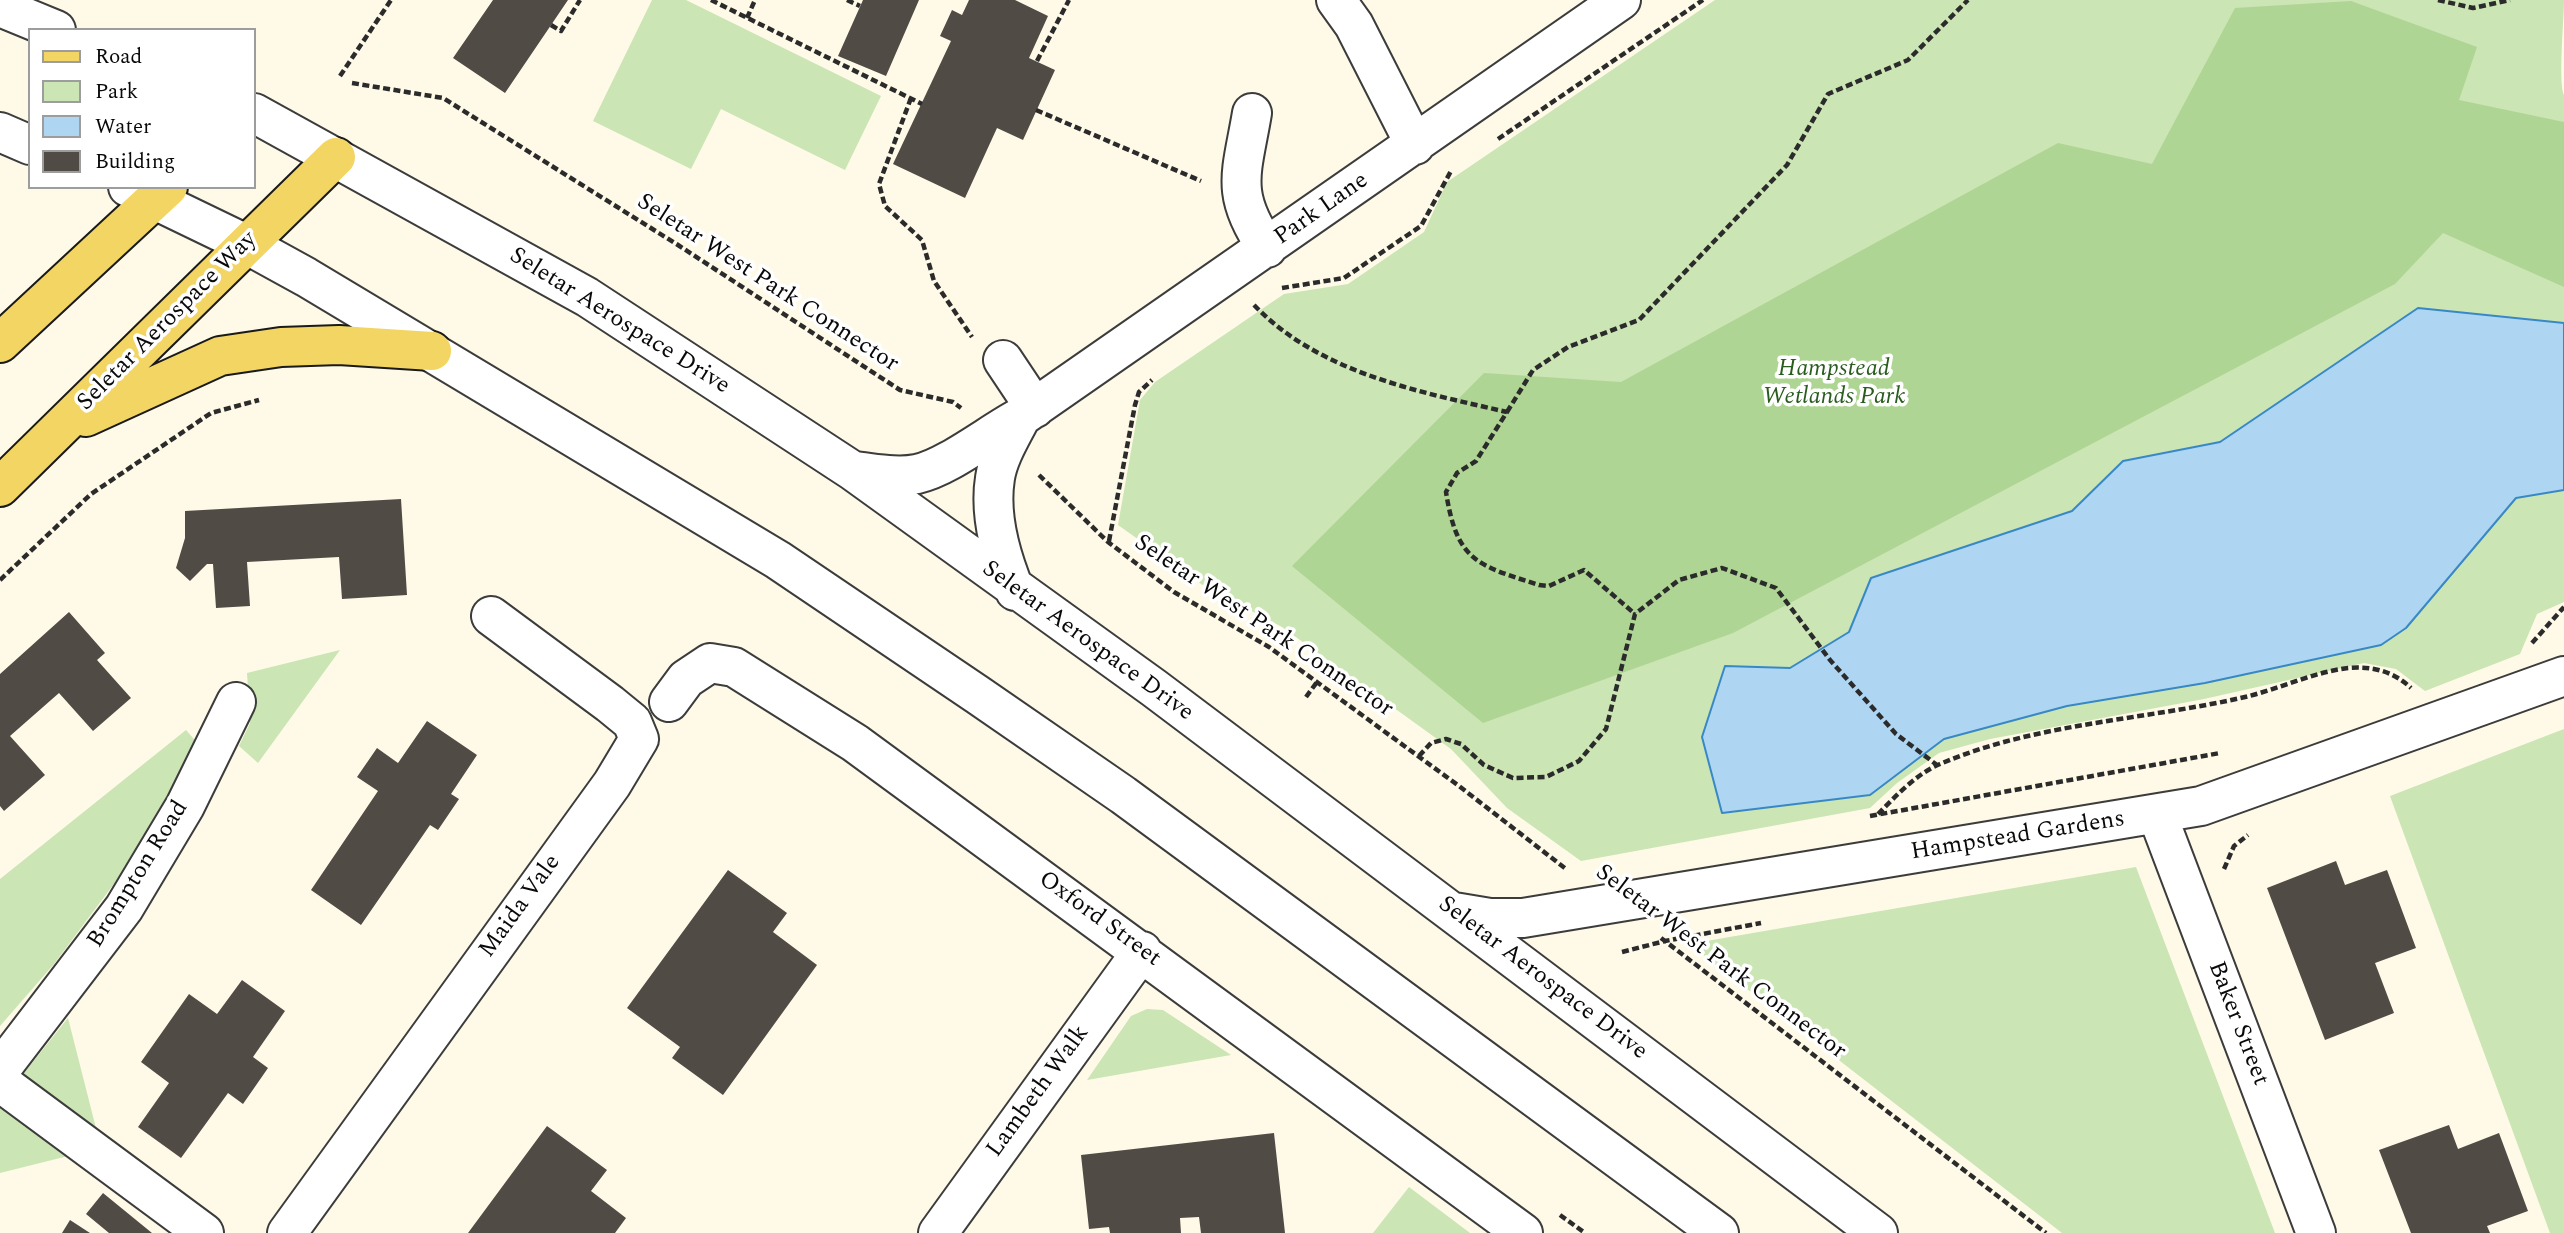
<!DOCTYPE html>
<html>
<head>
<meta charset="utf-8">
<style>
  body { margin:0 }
  #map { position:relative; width:2564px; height:1233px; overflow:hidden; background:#fefae7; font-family:Spectral,serif }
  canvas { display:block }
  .legend { position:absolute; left:28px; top:28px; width:228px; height:161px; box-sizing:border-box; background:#fff; border:2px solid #9d9d9d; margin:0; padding:9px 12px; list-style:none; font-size:21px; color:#090909 }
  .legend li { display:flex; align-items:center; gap:14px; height:35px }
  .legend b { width:35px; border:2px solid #9d9d9d }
</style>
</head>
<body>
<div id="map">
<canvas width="2564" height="1233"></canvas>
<ul class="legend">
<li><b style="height:9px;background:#f2d563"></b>Road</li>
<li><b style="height:19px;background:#cbe5b4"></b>Park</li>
<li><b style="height:19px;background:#aed6f2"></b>Water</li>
<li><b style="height:19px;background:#514b46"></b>Building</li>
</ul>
</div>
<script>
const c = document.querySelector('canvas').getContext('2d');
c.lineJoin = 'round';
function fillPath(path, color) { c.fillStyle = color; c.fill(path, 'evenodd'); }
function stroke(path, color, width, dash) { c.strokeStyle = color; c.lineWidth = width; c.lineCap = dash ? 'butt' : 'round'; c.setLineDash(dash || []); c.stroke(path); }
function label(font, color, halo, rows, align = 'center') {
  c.font = font + ' Spectral,serif'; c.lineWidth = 7; c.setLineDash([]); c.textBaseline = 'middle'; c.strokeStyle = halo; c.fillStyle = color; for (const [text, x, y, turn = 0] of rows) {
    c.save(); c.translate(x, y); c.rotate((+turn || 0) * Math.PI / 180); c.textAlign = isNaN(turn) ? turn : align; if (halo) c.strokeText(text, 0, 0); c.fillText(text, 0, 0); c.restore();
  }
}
const green = new Path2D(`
  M652 0H686L881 96 845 170 721 109 691 169 593 121Z
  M1715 0H2564C2564 19 2558 83 2564 95V602L2537 614 2520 654 2425 691 2396 669 2364 663 2204 699 1990 739 1939 753 1897 783 1870 808 1581 861 1507 808 1451 749 1282 627 1204 586 1118 525 1140 400 1155 382 1284 294 1348 284 1424 232 1447 182Z
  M340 650 258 763 239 746 250 723 247 673Z
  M2564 729V1233H2550L2390 796Z
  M186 730 200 746 137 853 54 964 0 1026V879Z
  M2136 867 2275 1233H2062L1689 944Z
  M1147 1009 1163 1010 1231 1055 1087 1080 1131 1016Z
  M68 1018 99 1140 20 1078Z
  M0 1106 68 1156 0 1173Z
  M1409 1187 1470 1233H1373Z`);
const forest = new Path2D(`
  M2351 1 2477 47 2459 100 2564 122V287L2443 233 2395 284 1733 633 1483 723 1292 566 1484 373 1621 382 2058 143 2152 164 2235 8Z`);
const water = new Path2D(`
  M2418 308 2564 323V490L2516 498 2406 628 2381 645 2205 683 2067 706 1944 739 1870 795 1722 813 1702 737 1725 666 1790 668 1849 632 1871 578 2072 511 2123 461 2220 442Z`);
const building = new Path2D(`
  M493 0H568L505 93 453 58Z
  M863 0H919L886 76 838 56Z
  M969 0H1015L1048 16 1029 58 1055 70 1023 140 997 128 965 198 893 164 951 41 940 36 952 10 962 15Z
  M401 499 407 595 342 599 339 557 247 562 250 606 216 608 213 564H207L190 581 176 568 185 538V511Z
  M69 612 105 653 97 660 131 698 93 731 59 693 10 736 45 775 4 811 0 806V674Z
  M427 721 477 755 451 794 459 799 438 830 430 825 361 925 311 890 378 791 357 777 377 748 398 763Z
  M2336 861 2345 885 2387 870 2416 948 2375 963 2394 1013 2325 1040 2267 888Z
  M728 870 787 913 773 932 817 965 723 1095 672 1058 680 1047 627 1008Z
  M242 980 285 1011 253 1057 268 1068 243 1104 228 1093 181 1158 138 1127 169 1083 141 1062 189 994 217 1014Z
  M2449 1125 2458 1149 2499 1133 2528 1211 2487 1226 2490 1233H2411L2379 1150Z
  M547 1126 607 1170 591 1191 626 1218 615 1233H468Z
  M1274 1133 1285 1233H1201L1199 1217 1180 1218 1181 1233H1110L1109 1227 1089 1229 1081 1155Z
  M103 1193 152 1233H109L86 1214Z
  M70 1220 90 1233H62Z`);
const path = new Path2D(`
  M711 0 922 104
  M847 0 860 6
  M2438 0 2473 8 2510 0
  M747 18 755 0
  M551 25 561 31 580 0
  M1037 61 1069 0
  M340 76 391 0
  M352 83 443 98 678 245 900 390 953 402 961 408
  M911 98 879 184 885 206 922 240 934 281 972 337
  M1036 110 1201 181
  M1498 139 1703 0
  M1282 288 1344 278 1421 226 1451 171
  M1254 305C1319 373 1420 392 1507 412L1476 461 1457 473 1446 492C1457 562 1477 565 1539 585L1549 586 1584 570 1635 614
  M1507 412 1533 370 1568 347 1639 320 1787 165 1828 94 1908 60 1968 0
  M1039 475 1108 542 1174 592 1269 647 1459 786 1566 869
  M1109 541 1135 405 1139 392 1152 380
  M0 580 91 494 211 413 259 400
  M2532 643 2564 607
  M1306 697 1317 682
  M1419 756 1431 743 1446 739 1461 744 1484 765 1513 778 1546 777 1579 761 1606 729 1635 614 1679 580 1722 568 1776 588 1830 660 1896 734 1937 765
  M1878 814C1896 796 1916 774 1940 764 2035 723 2145 720 2245 697 2279 689 2314 672 2348 668 2372 666 2393 671 2411 688
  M1870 816 2220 753
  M2224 869 2234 846 2248 835
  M1661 938 2046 1233
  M1622 952 1665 941 1761 923
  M1560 1215 1585 1233`);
const minor = new Path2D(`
  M1336 0 1354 25 1415 145
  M0 7 56 30
  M254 113 587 297 853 471 1154 688 1878 1233
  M1252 113C1242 173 1229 193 1267 248
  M0 132 30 145
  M128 187 246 244 306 277 778 560 978 695 1123 795 1719 1233
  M1003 360 1035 408
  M853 471C874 473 896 478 917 474 947 468 992 432 1021 417L1621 0
  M1015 591C1001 557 989 515 995 478 998 457 1012 435 1021 417
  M669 702 686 679 710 663 734 667 855 743 1523 1233
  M2157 814 2316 1233
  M1454 912 1490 918H1523L2201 806 2564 676
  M0 1070 124 908 185 806 236 702
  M0 1082 204 1233
  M287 1233 612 784 639 739 632 722 610 704 491 616
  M938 1233 1142 951`);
const major = new Path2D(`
  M0 343 168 187
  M86 417 220 356 281 347 339 345 432 351
  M0 487 336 157`);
const streetNames = [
  ["Park Lane",1322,210,-35],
  ["Seletar West Park Connector",767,284,33],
  ["Seletar Aerospace Way",168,322,-45],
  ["Seletar Aerospace Drive",619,322,32],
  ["Seletar West Park Connector",1263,627,34],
  ["Seletar Aerospace Drive",1087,642,36],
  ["Hampstead Gardens",2018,837,-9],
  ["Brompton Road",139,875,-58],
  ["Maida Vale",521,907,-54],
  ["Oxford Street",1099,920,36],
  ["Seletar West Park Connector",1720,963,37],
  ["Seletar Aerospace Drive",1542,979,37],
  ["Baker Street",2237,1024,69],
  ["Lambeth Walk",1039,1092,-54]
];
const parkNames = [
  ["Hampstead",1834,370],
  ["Wetlands Park",1834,398]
];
fillPath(green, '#cbe5b4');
fillPath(forest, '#afd594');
fillPath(water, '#aed6f2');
stroke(water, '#3988c6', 2);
fillPath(building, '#514b46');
stroke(minor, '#3c3c3c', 42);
stroke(major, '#1a1a1a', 42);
stroke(path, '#2b2b2b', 4.5, [7, 3.5]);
stroke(minor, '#fff', 38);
stroke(major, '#f2d563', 38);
label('24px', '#090909', '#fff', streetNames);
label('italic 24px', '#295c1e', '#fff', parkNames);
</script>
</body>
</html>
